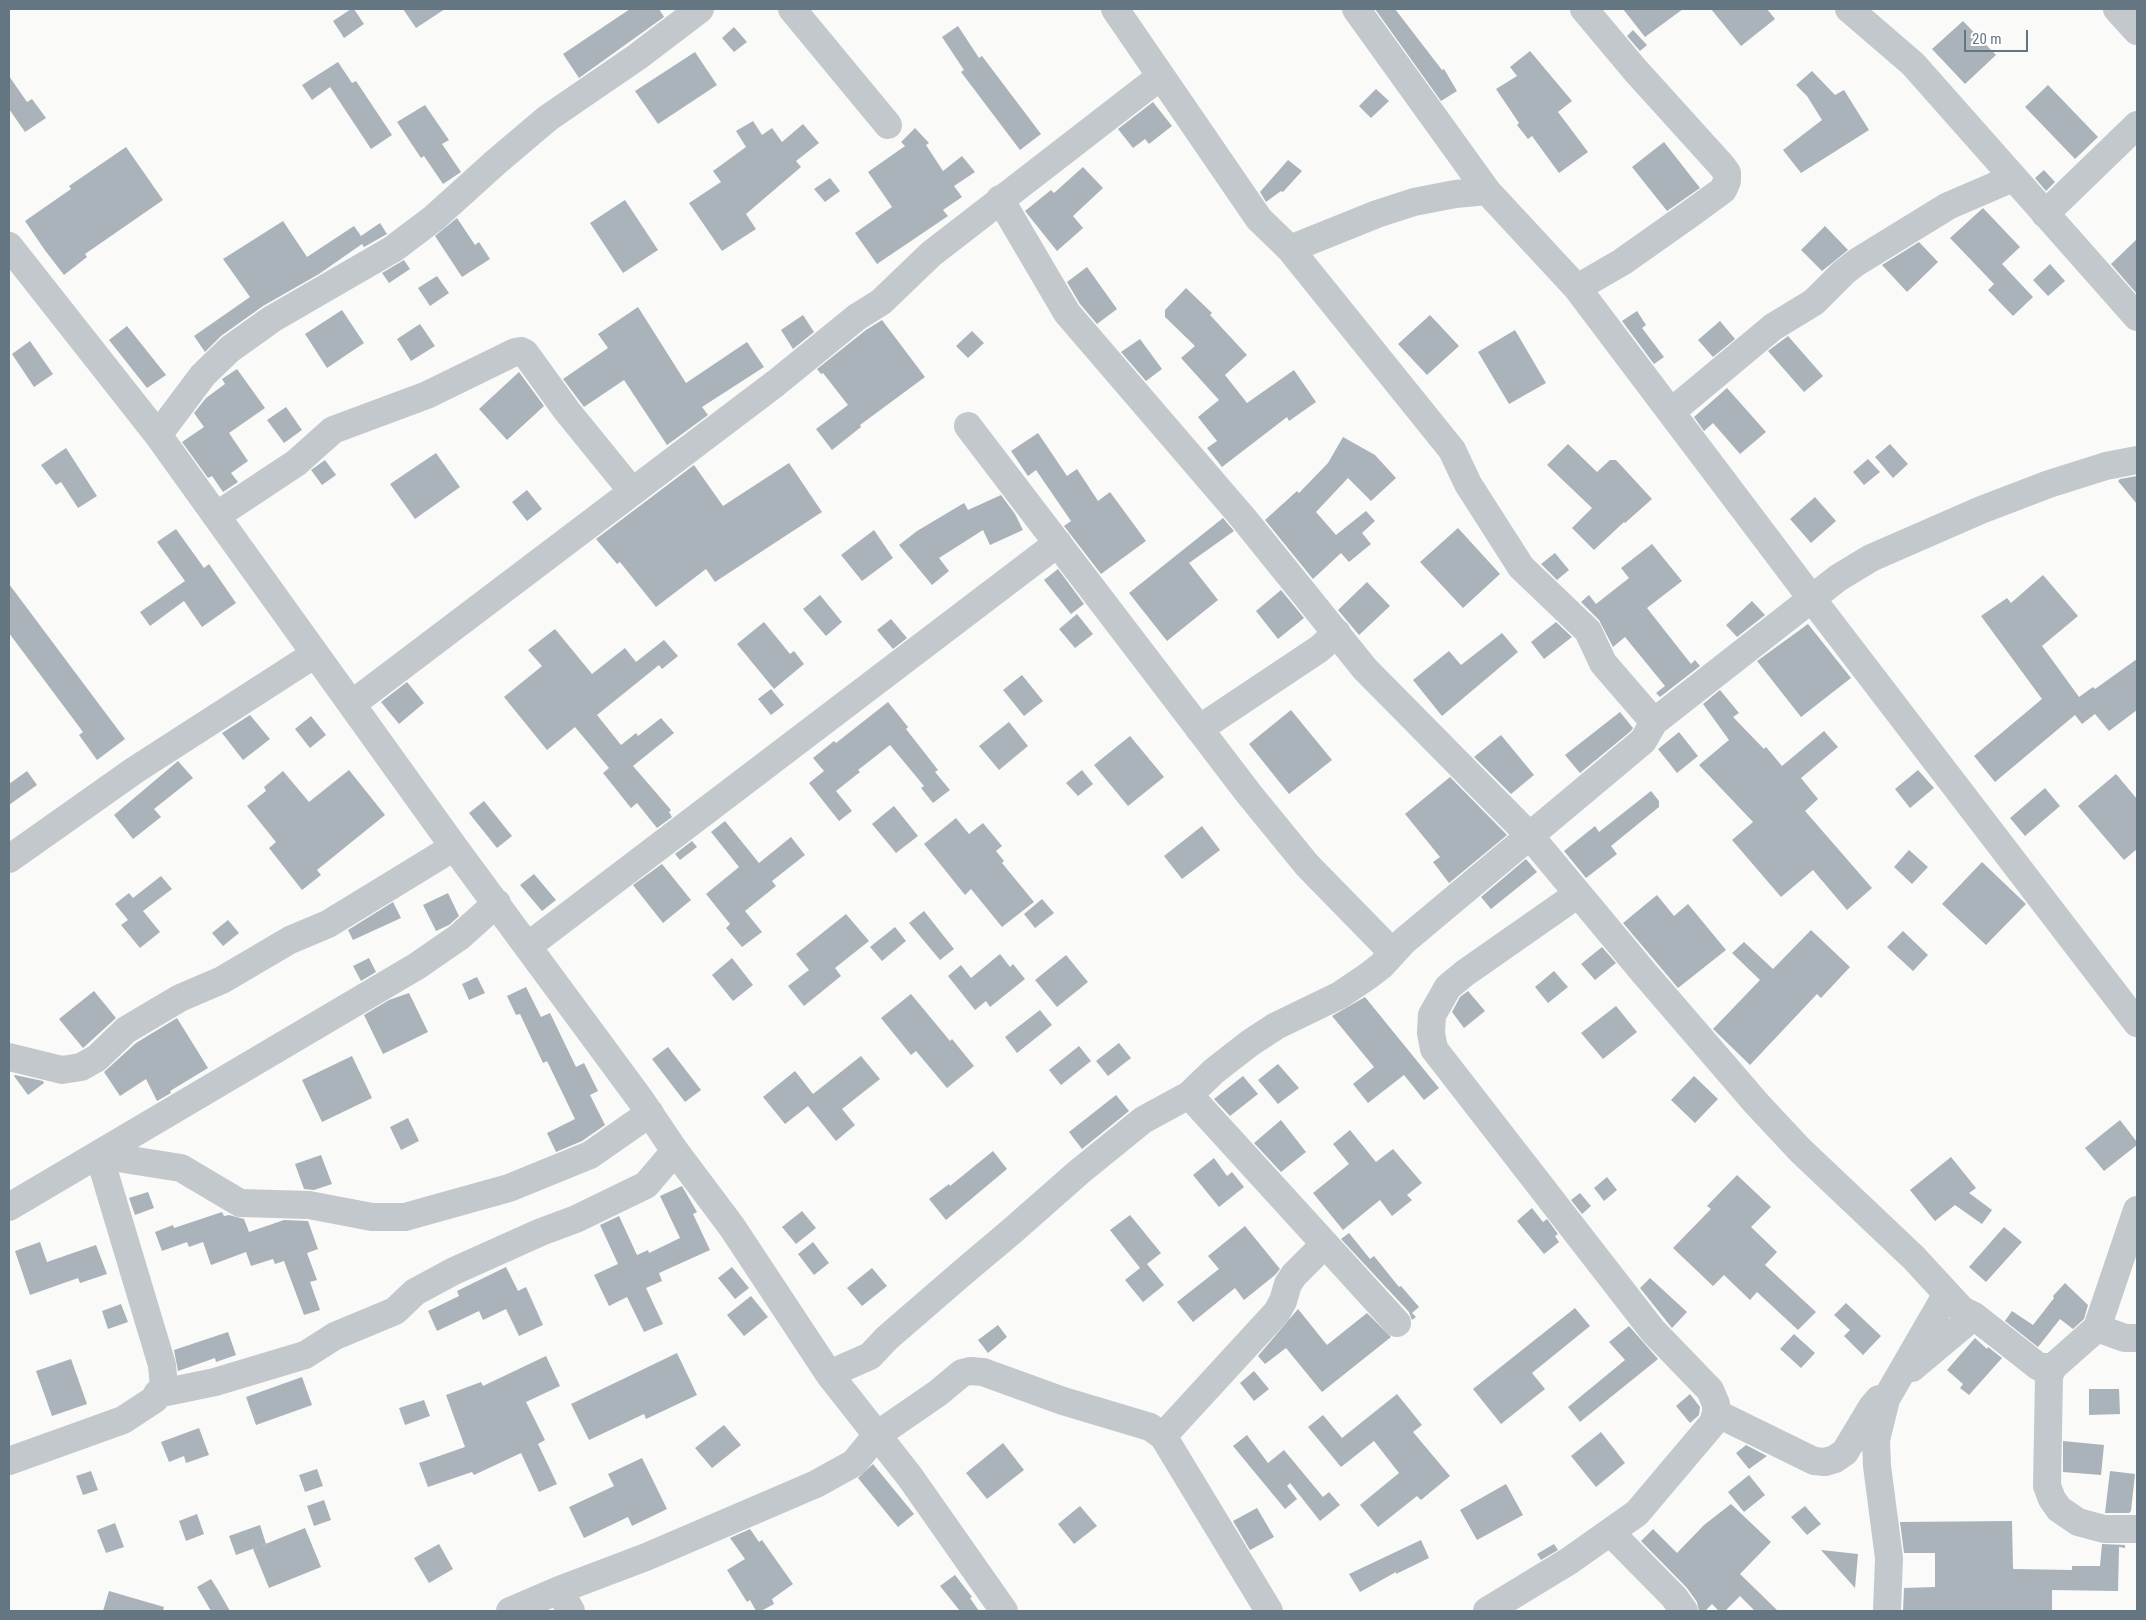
<!DOCTYPE html>
<html>
<head>
<meta charset="utf-8">
<style>
  body { margin:0 }
  #map { position:relative; width:2146px; height:1620px; overflow:hidden; background:#fafaf8; font-family:"Roboto Condensed",sans-serif }
  canvas { display:block }
  .frame { position:absolute; inset:0; border:10px solid #657683; pointer-events:none }
  .scale { position:absolute; left:1964px; top:30px; width:64px; height:22px; box-sizing:border-box; border:2px solid #657683; border-top:0; padding-left:6px; font-size:15px; line-height:18px; white-space:nowrap; color:#657683; -webkit-text-stroke:4px #fff; paint-order:stroke }
</style>
</head>
<body>
<div id="map">
<canvas width="2146" height="1620"></canvas>
<div class="frame"></div>
<div class="scale">20 m</div>
</div>
<script>
const ctx = document.querySelector('canvas').getContext('2d');
ctx.lineJoin = 'round';
function fillPath(path, color) { ctx.fillStyle = color; ctx.fill(path, 'evenodd'); }
const poly = rows => new Path2D(rows.map(r => 'M' + r).join(''));
function stroke(path, color, width, dash) { ctx.strokeStyle = color; ctx.lineWidth = width; ctx.lineCap = dash ? 'butt' : 'round'; ctx.setLineDash(dash || []); ctx.stroke(path); }
const building = poly([
  [351,9,354,9,364,24,344,38,333,21],
  [403,9,445,9,416,28],
  [630,9,659,9,664,17,579,78,563,54],
  [1375,9,1395,9,1442,70,1444,69,1457,91,1441,101],
  [1623,9,1683,9,1645,37],
  [1711,9,1767,9,1775,19,1741,46],
  [1963,21,1996,55,1965,84,1932,49],
  [958,26,979,58,982,56,1041,134,1020,150,961,72,964,70,942,37],
  [734,27,747,42,734,52,722,38],
  [1633,30,1647,45,1640,51,1627,36],
  [1530,51,1572,101,1558,112,1588,152,1559,173,1532,136,1528,139,1517,125,1519,123,1496,89,1517,76,1510,67],
  [695,52,717,85,658,124,635,91],
  [338,62,352,83,356,81,392,135,371,149,330,87,312,100,302,85],
  [1812,71,1835,95,1844,90,1869,130,1801,173,1783,150,1822,120,1807,96,1796,85],
  [9,76,27,102,32,99,46,118,25,132,9,109],
  [2048,85,2098,137,2075,159,2025,107],
  [1376,89,1389,101,1371,118,1359,106],
  [1153,102,1172,126,1149,144,1145,139,1133,148,1118,129],
  [425,105,449,140,442,144,461,172,443,184,424,156,421,158,397,122],
  [753,121,762,135,772,128,782,142,803,124,819,143,796,161,801,167,746,214,756,229,722,251,689,203,721,182,713,171,746,147,736,131],
  [915,128,929,143,926,145,943,171,962,156,975,172,954,186,962,197,943,210,948,216,877,264,855,233,892,207,868,172,905,146,901,142],
  [1664,142,1700,188,1667,211,1632,167],
  [126,147,163,200,85,254,87,257,64,275,44,249,25,221,71,189,69,186],
  [1288,160,1302,171,1283,192,1281,191,1266,202,1260,192],
  [1083,167,1103,188,1073,216,1083,228,1057,251,1025,211,1051,190,1054,193],
  [2044,170,2055,182,2046,191,2035,178],
  [830,178,840,191,825,202,814,189],
  [625,200,658,250,623,273,590,223],
  [1983,208,2020,247,2002,264,2033,297,2013,316,1988,290,1994,284,1950,238],
  [457,218,475,245,479,242,490,259,462,277,435,236],
  [283,221,307,257,354,226,361,236,380,223,387,234,364,247,362,244,319,274,263,306,221,336,205,352,194,336,250,297,223,259],
  [1825,226,1848,250,1822,271,1801,250],
  [2137,239,2137,294,2111,264],
  [1919,242,1938,262,1907,292,1882,265],
  [404,260,410,269,389,283,382,273],
  [2050,264,2065,281,2048,296,2033,280],
  [1087,267,1117,309,1097,324,1080,304,1067,282],
  [437,276,449,293,430,306,418,288],
  [1186,288,1212,313,1210,315,1247,355,1225,375,1247,403,1294,370,1316,402,1289,421,1287,417,1222,467,1207,448,1217,441,1198,417,1219,400,1181,358,1195,346,1165,317,1165,310],
  [638,307,686,383,747,342,764,367,702,407,708,415,667,445,624,380,584,407,563,379,608,348,598,334],
  [342,310,364,343,327,368,305,334],
  [1637,311,1646,325,1642,328,1664,357,1654,364,1622,321],
  [803,315,814,332,793,349,781,330],
  [1430,315,1459,346,1427,375,1398,344],
  [882,320,925,377,860,425,861,427,832,450,816,429,848,405,823,373,821,374,817,369,866,330],
  [1720,321,1735,339,1713,357,1698,340],
  [420,324,435,346,411,361,397,339],
  [127,326,166,375,147,388,109,340],
  [1515,330,1546,383,1509,404,1478,352],
  [972,331,984,343,968,358,956,346],
  [1788,336,1823,376,1804,392,1768,351],
  [1140,339,1162,369,1146,381,1121,352],
  [30,341,53,374,34,387,12,354],
  [237,369,265,408,229,433,248,461,231,473,238,482,223,492,212,476,208,478,182,442,204,427,194,413,206,398,225,384,222,379],
  [519,372,544,406,507,440,479,409],
  [1727,388,1766,432,1740,454,1713,423,1704,431,1694,417],
  [286,407,302,430,284,443,267,420],
  [1038,433,1067,476,1077,469,1098,501,1110,492,1146,541,1101,574,1064,526,1071,521,1036,470,1028,476,1011,451],
  [1343,437,1375,455,1396,478,1371,501,1348,478,1316,512,1336,535,1366,511,1375,521,1362,533,1371,544,1349,562,1341,553,1313,579,1265,520,1297,491,1299,493,1328,463],
  [1568,444,1597,472,1610,460,1616,460,1652,499,1625,523,1624,522,1594,550,1572,528,1592,508,1547,465],
  [1890,444,1908,464,1893,478,1875,457],
  [66,448,97,496,78,508,61,482,56,485,41,465],
  [436,453,460,487,415,519,390,484],
  [1868,459,1880,472,1864,485,1853,472],
  [325,460,336,475,322,485,311,470],
  [789,463,822,512,715,582,706,569,656,607,620,562,617,564,596,539,694,465,723,506],
  [2137,476,2137,504,2118,481,2120,479],
  [527,490,542,509,527,521,512,502],
  [1001,495,1015,514,1023,530,990,545,983,530,939,558,949,571,932,585,899,545,917,531,964,503,968,510],
  [1815,497,1836,521,1811,543,1790,519],
  [1223,518,1234,531,1189,563,1218,600,1167,641,1129,593],
  [1458,528,1500,574,1463,608,1420,562],
  [176,529,204,568,209,564,236,603,202,627,184,601,150,626,140,612,185,581,157,542],
  [874,530,893,558,862,581,841,555],
  [1652,544,1682,581,1647,608,1691,664,1695,660,1700,666,1660,697,1656,693,1665,686,1625,637,1613,647,1599,620,1581,602,1589,595,1596,604,1629,578,1621,568],
  [1555,553,1569,570,1557,580,1541,564],
  [1058,569,1084,604,1071,614,1044,580],
  [2043,575,2078,616,2042,646,2079,697,2093,687,2095,689,2137,659,2137,710,2109,731,2095,714,2082,724,2075,715,1995,782,1974,756,2042,699,1981,616,2007,598,2011,603],
  [1367,582,1390,606,1359,635,1338,610],
  [9,584,125,739,97,760,79,735,83,732,9,633],
  [1281,590,1304,618,1278,639,1256,611],
  [820,595,842,622,826,636,803,609],
  [1752,601,1765,615,1737,637,1726,625],
  [1077,614,1093,634,1075,648,1059,629],
  [891,619,907,638,893,649,877,630],
  [764,622,790,654,794,651,804,664,774,689,737,644],
  [1556,622,1572,637,1544,659,1531,642],
  [1808,624,1851,678,1801,717,1757,661],
  [555,629,592,674,625,648,636,662,664,640,678,656,662,669,659,665,597,715,621,745,636,733,638,736,661,718,674,733,633,766,671,810,669,812,672,817,657,828,637,803,631,808,603,773,609,768,575,727,547,750,504,697,542,666,528,650],
  [1502,633,1518,652,1442,716,1413,680,1449,651,1461,665],
  [1022,675,1043,701,1024,716,1003,690],
  [407,682,424,703,399,724,381,702],
  [771,689,784,705,771,715,758,699],
  [1720,690,1739,713,1733,717,1764,749,1766,747,1782,766,1824,731,1838,747,1801,778,1818,799,1805,811,1872,888,1847,910,1813,870,1781,897,1732,840,1753,822,1699,765,1729,740,1703,704],
  [888,702,908,727,906,729,938,770,935,772,950,790,933,803,921,788,924,786,890,745,858,770,860,772,836,791,852,811,839,821,809,783,824,771,813,758,834,741,836,743],
  [1291,710,1332,760,1289,794,1249,744],
  [1620,712,1633,728,1631,731,1580,773,1565,755],
  [250,715,270,739,243,760,222,733],
  [311,716,326,735,310,748,295,729],
  [1009,722,1028,746,999,770,979,746],
  [1679,732,1698,756,1677,773,1658,749],
  [1501,735,1534,775,1511,794,1474,757],
  [1130,736,1164,777,1128,806,1094,765],
  [178,761,193,778,154,809,161,817,133,839,114,815],
  [349,770,385,815,317,870,321,875,302,890,269,848,276,842,247,806,266,791,264,787,283,771,309,802],
  [1082,770,1093,784,1078,796,1066,783],
  [1918,770,1934,788,1910,808,1895,789],
  [27,771,37,785,9,805,9,784],
  [2116,774,2137,799,2137,849,2124,860,2078,806],
  [1450,777,1507,835,1449,883,1433,862,1440,857,1405,814],
  [2045,788,2060,806,2025,836,2010,818],
  [1651,791,1659,801,1659,807,1611,846,1617,854,1586,878,1564,851,1595,826,1599,832],
  [484,801,512,836,497,848,469,813],
  [894,806,918,836,896,853,872,824],
  [956,818,969,834,983,823,1002,846,996,851,1004,861,1002,863,1034,902,1002,927,971,889,965,895,924,844],
  [725,821,759,863,791,837,805,855,772,881,776,886,745,911,762,932,742,947,726,928,730,924,706,894,739,867,711,832],
  [1202,826,1220,850,1182,879,1164,856],
  [692,841,697,847,680,860,675,854],
  [1909,850,1928,867,1912,884,1894,867],
  [1526,859,1537,872,1491,909,1481,897],
  [1982,862,2026,904,1986,945,1942,904],
  [662,864,691,900,663,923,633,885],
  [534,874,556,900,542,911,520,885],
  [161,876,172,889,143,911,160,932,140,948,121,925,128,920,115,904,129,893,133,898],
  [448,893,459,916,449,925,436,931,423,905],
  [1657,895,1674,916,1688,904,1726,950,1678,988,1623,923],
  [1042,899,1054,913,1035,928,1024,914],
  [393,902,401,918,353,940,348,930],
  [924,911,954,949,940,960,909,923],
  [846,914,869,941,835,968,841,976,804,1006,788,986,809,970,796,954],
  [228,920,239,933,223,946,212,933],
  [895,927,906,941,882,961,870,947],
  [1811,930,1850,967,1821,998,1817,994,1750,1065,1713,1029,1760,980,1732,953,1744,942,1773,969],
  [1903,931,1928,955,1913,971,1887,947],
  [1602,947,1616,963,1595,980,1581,964],
  [1000,954,1010,967,1013,964,1025,979,990,1007,986,1001,975,1010,948,976,961,965,971,978],
  [1066,955,1088,982,1057,1007,1035,980],
  [369,958,376,972,361,981,353,966],
  [732,958,753,985,733,1001,712,975],
  [1554,971,1568,987,1548,1003,1535,987],
  [477,977,485,993,469,1000,462,984],
  [526,987,541,1017,550,1013,576,1067,584,1063,598,1091,590,1095,605,1125,582,1141,556,1152,547,1133,575,1119,547,1061,543,1063,520,1014,516,1015,507,996],
  [94,991,116,1018,83,1048,59,1019],
  [1468,991,1485,1011,1464,1028,1452,1012,1460,997],
  [409,993,428,1032,383,1054,364,1015,389,1000],
  [911,994,950,1041,952,1039,974,1066,947,1088,916,1051,911,1055,881,1018],
  [1365,997,1439,1088,1424,1100,1404,1075,1368,1103,1353,1084,1374,1067,1332,1016],
  [1616,1006,1637,1032,1603,1059,1581,1033],
  [1040,1010,1052,1025,1017,1053,1005,1037],
  [177,1018,208,1068,170,1091,171,1093,157,1101,146,1079,120,1096,104,1072,136,1043],
  [1119,1043,1131,1058,1108,1076,1096,1061],
  [1079,1046,1091,1061,1061,1085,1049,1070],
  [668,1047,701,1090,685,1102,652,1059],
  [352,1056,372,1098,322,1122,302,1080],
  [861,1056,880,1079,842,1109,855,1125,836,1141,808,1106,785,1124,763,1097,795,1071,813,1094],
  [1278,1064,1299,1088,1278,1104,1258,1080],
  [15,1075,43,1081,44,1083,28,1095,14,1076],
  [1243,1076,1258,1094,1230,1116,1214,1099],
  [1694,1076,1718,1099,1695,1123,1671,1100],
  [1116,1095,1129,1111,1082,1149,1069,1132],
  [408,1118,419,1141,401,1150,390,1127],
  [1281,1120,1306,1152,1281,1172,1254,1143],
  [2120,1120,2137,1142,2137,1145,2104,1171,2085,1148],
  [1350,1130,1376,1162,1393,1149,1422,1183,1407,1195,1412,1200,1392,1216,1380,1200,1343,1230,1313,1193,1349,1164,1333,1144],
  [993,1151,1007,1169,946,1220,929,1199,949,1184,950,1186],
  [321,1155,332,1184,314,1190,304,1189,295,1164],
  [1951,1157,1976,1188,1969,1193,1992,1210,1982,1224,1955,1205,1935,1221,1910,1190],
  [1214,1158,1227,1176,1232,1172,1244,1187,1219,1207,1193,1175],
  [1737,1175,1771,1207,1751,1227,1777,1252,1765,1265,1816,1312,1798,1330,1757,1292,1750,1300,1724,1275,1713,1286,1673,1248,1711,1209,1707,1206],
  [1607,1177,1617,1190,1604,1201,1594,1188],
  [682,1186,697,1212,693,1214,710,1250,659,1273,662,1281,646,1288,663,1324,644,1332,627,1297,609,1306,594,1275,618,1264,600,1225,619,1216,637,1255,648,1250,649,1253,680,1238,660,1196],
  [148,1192,154,1208,135,1215,129,1198],
  [1580,1193,1591,1206,1582,1214,1571,1200],
  [1532,1208,1543,1222,1547,1219,1558,1234,1555,1236,1559,1242,1544,1254,1517,1221],
  [802,1211,816,1228,796,1244,782,1227],
  [222,1212,224,1216,229,1215,244,1219,249,1232,284,1220,308,1221,318,1249,307,1253,317,1280,310,1282,320,1310,304,1315,284,1261,275,1264,273,1259,251,1266,246,1252,211,1265,203,1242,189,1247,187,1242,162,1251,155,1232,173,1225,174,1228],
  [1130,1215,1161,1253,1147,1264,1164,1285,1143,1302,1125,1280,1140,1268,1110,1230],
  [1245,1226,1280,1269,1275,1275,1244,1300,1235,1288,1193,1322,1177,1302,1219,1269,1208,1256],
  [2004,1227,2022,1242,1986,1282,1969,1267],
  [1349,1233,1370,1259,1374,1256,1399,1287,1401,1286,1419,1307,1412,1313,1416,1317,1412,1320,1409,1312,1341,1239],
  [40,1242,47,1262,96,1245,107,1274,80,1283,78,1278,30,1295,15,1251],
  [813,1242,829,1263,814,1275,798,1254],
  [506,1267,518,1291,526,1287,543,1325,519,1336,506,1309,483,1320,479,1311,437,1331,428,1311,459,1296,457,1291],
  [732,1267,749,1288,735,1299,718,1278],
  [872,1268,887,1286,862,1306,847,1288],
  [1650,1278,1687,1312,1672,1328,1640,1288],
  [2065,1283,2088,1305,2084,1319,2073,1329,2060,1319,2038,1347,2005,1321,2012,1311,2033,1325,2054,1298,2053,1296],
  [751,1296,768,1317,744,1336,727,1315],
  [1846,1303,1881,1336,1863,1355,1844,1336,1850,1330,1834,1315],
  [121,1304,128,1322,108,1329,102,1311],
  [1575,1308,1590,1326,1532,1373,1545,1389,1501,1424,1473,1389],
  [1298,1309,1327,1345,1367,1313,1391,1337,1322,1392,1286,1348,1265,1364,1258,1356],
  [998,1325,1007,1337,988,1353,978,1340],
  [1629,1326,1658,1359,1580,1422,1568,1407,1625,1360,1609,1342],
  [228,1332,236,1355,216,1362,215,1358,178,1371,174,1350],
  [1794,1334,1815,1353,1801,1368,1780,1349],
  [1975,1338,1987,1349,1988,1347,2002,1358,1969,1395,1960,1388,1963,1384,1947,1370],
  [677,1353,697,1395,646,1419,644,1414,589,1440,571,1404],
  [546,1356,560,1386,526,1402,545,1440,538,1444,557,1484,539,1492,521,1453,474,1475,472,1472,428,1487,419,1463,465,1447,446,1395,481,1382,483,1386],
  [71,1359,87,1404,52,1416,36,1371],
  [1254,1371,1269,1389,1254,1401,1240,1383],
  [302,1377,312,1405,256,1425,246,1397],
  [2089,1389,2119,1389,2120,1414,2089,1415],
  [1397,1394,1422,1425,1413,1432,1450,1476,1421,1500,1417,1496,1378,1527,1360,1505,1399,1473,1374,1441,1341,1467,1308,1427,1323,1415,1342,1438],
  [1690,1394,1700,1407,1699,1415,1690,1423,1676,1406],
  [424,1400,430,1416,405,1425,399,1408],
  [724,1425,741,1445,712,1468,695,1448],
  [199,1428,209,1455,186,1463,184,1456,169,1462,161,1442],
  [1601,1432,1625,1463,1596,1487,1571,1456],
  [1247,1435,1268,1463,1284,1450,1323,1497,1329,1492,1340,1505,1320,1521,1290,1483,1287,1486,1297,1499,1285,1509,1233,1446],
  [2063,1441,2104,1445,2101,1475,2063,1472],
  [1003,1443,1024,1470,987,1499,966,1473],
  [1746,1445,1767,1456,1749,1469,1736,1453],
  [642,1458,667,1509,632,1526,628,1517,584,1538,569,1507,614,1486,608,1474],
  [873,1464,914,1514,898,1527,858,1478],
  [317,1469,323,1486,305,1492,299,1475],
  [91,1471,98,1490,83,1495,76,1476],
  [2110,1471,2135,1474,2131,1511,2129,1513,2105,1513],
  [1749,1475,1765,1495,1744,1512,1728,1492],
  [1506,1484,1523,1515,1477,1540,1460,1510],
  [324,1500,331,1520,314,1526,307,1506],
  [1731,1504,1771,1542,1740,1574,1778,1611,1755,1611,1740,1596,1725,1611,1719,1611,1712,1604,1705,1611,1699,1611,1697,1602,1687,1588,1641,1541,1653,1529,1677,1553,1704,1525],
  [1080,1506,1097,1526,1074,1544,1058,1524],
  [1805,1506,1821,1524,1807,1535,1791,1517],
  [1257,1508,1274,1537,1250,1550,1233,1521],
  [197,1514,204,1534,186,1541,179,1521],
  [2012,1521,2013,1569,2072,1570,2072,1566,2100,1566,2102,1544,2125,1545,2125,1548,2119,1547,2118,1591,2052,1590,2052,1611,1903,1611,1904,1588,1935,1587,1935,1553,1904,1553,1900,1522],
  [115,1523,124,1547,106,1553,97,1530],
  [260,1525,266,1544,236,1555,229,1536],
  [305,1528,321,1567,269,1588,253,1549],
  [750,1529,759,1542,762,1540,793,1584,772,1599,774,1604,761,1611,756,1611,750,1600,747,1602,727,1570,745,1559,730,1538],
  [1421,1540,1429,1558,1396,1574,1396,1572,1360,1592,1349,1574],
  [439,1544,453,1569,429,1583,414,1558],
  [1554,1544,1558,1550,1541,1560,1537,1554],
  [1821,1550,1858,1554,1855,1588],
  [955,1575,972,1597,970,1598,979,1611,960,1611,940,1586],
  [211,1579,218,1590,230,1611,211,1611,197,1587],
  [109,1591,164,1607,163,1611,103,1611]
]);
const minor = poly([
  [792,9,888,125],
  [1115,9,1259,219,1290,249,1452,450,1468,484,1521,567,1588,631,1603,663,1654,722],
  [1356,9,1487,191,1577,288,1812,599,2137,1023],
  [1849,9,1913,64,2137,317],
  [2117,9,2137,31],
  [1000,199,1067,313,1244,519,1365,669,1530,836,1645,974,1757,1104,1800,1150,1914,1258,1962,1310,1974,1316,2039,1367,2053,1367],
  [2045,214,2137,125],
  [9,246,158,435,454,847,640,1099,675,1151,732,1227,829,1374,910,1477,1004,1611],
  [1290,249,1377,214,1414,202,1455,194,1487,191],
  [1577,288,1622,262,1690,214,1723,190,1727,181,1727,173,1722,166,1636,71,1584,9],
  [1671,412,1773,327,1814,302,1844,272,1857,262,1948,206,2013,178],
  [968,426,1249,794,1307,865,1393,953],
  [158,435,203,375,230,349,272,319,393,249,434,218,496,162,548,118,637,57,700,9],
  [216,516,296,463,333,430,427,395,515,352,521,351,525,353,567,411,632,491],
  [352,704,776,383,857,317,881,302,931,254,1161,76],
  [1199,729,1319,649,1337,633],
  [9,859,135,770,315,654],
  [528,946,1058,543],
  [9,1057,62,1070,81,1067,97,1058,126,1030,180,998,222,980,290,940,328,924,454,847],
  [1189,1095,1397,1323],
  [112,1147,118,1155,124,1159,181,1168,240,1203,309,1205,372,1217,405,1217,509,1188,590,1155,650,1113],
  [9,1207,417,966,459,937,497,903],
  [2137,1210,2097,1328,2053,1367,2049,1376,2047,1486,2052,1499,2059,1509,2078,1522,2104,1529,2137,1529],
  [2097,1328,2125,1338,2137,1338],
  [1912,1368,1974,1316],
  [829,1374,870,1356,887,1338,961,1274,1012,1231,1079,1172,1143,1120,1189,1095,1214,1071,1250,1043,1276,1026,1340,995,1368,976,1381,966,1404,941,1643,741,1654,722,1838,578,1871,558,1981,510,2049,484,2106,466,2137,460],
  [157,1394,215,1382,305,1355,335,1336,395,1311,415,1292,454,1271,541,1232,576,1219,646,1185,675,1151],
  [1716,1413,1814,1461,1825,1462,1835,1459,1845,1452,1872,1407,1879,1399],
  [1163,1436,1277,1312,1283,1301,1288,1284,1294,1275,1325,1244],
  [9,1461,123,1420,155,1399,157,1394,164,1387,162,1365,99,1155],
  [1610,1532,1674,1597,1684,1611],
  [559,1590,571,1611],
  [510,1611,559,1590,646,1557,816,1484,854,1463,877,1435,938,1393,962,1373,970,1371,983,1372,1063,1401,1140,1424,1150,1427,1163,1436,1269,1611],
  [1487,1611,1569,1561,1637,1513,1713,1423,1716,1413,1716,1404,1710,1390,1653,1331,1434,1049,1431,1033,1432,1015,1448,987,1465,973,1578,894],
  [1887,1611,1889,1558,1877,1466,1876,1440,1886,1399,1941,1304,1944,1298,1943,1291]
]);
fillPath(building, '#aab3b9');
stroke(minor, '#c3c8cc', 28);
</script>
</body>
</html>
